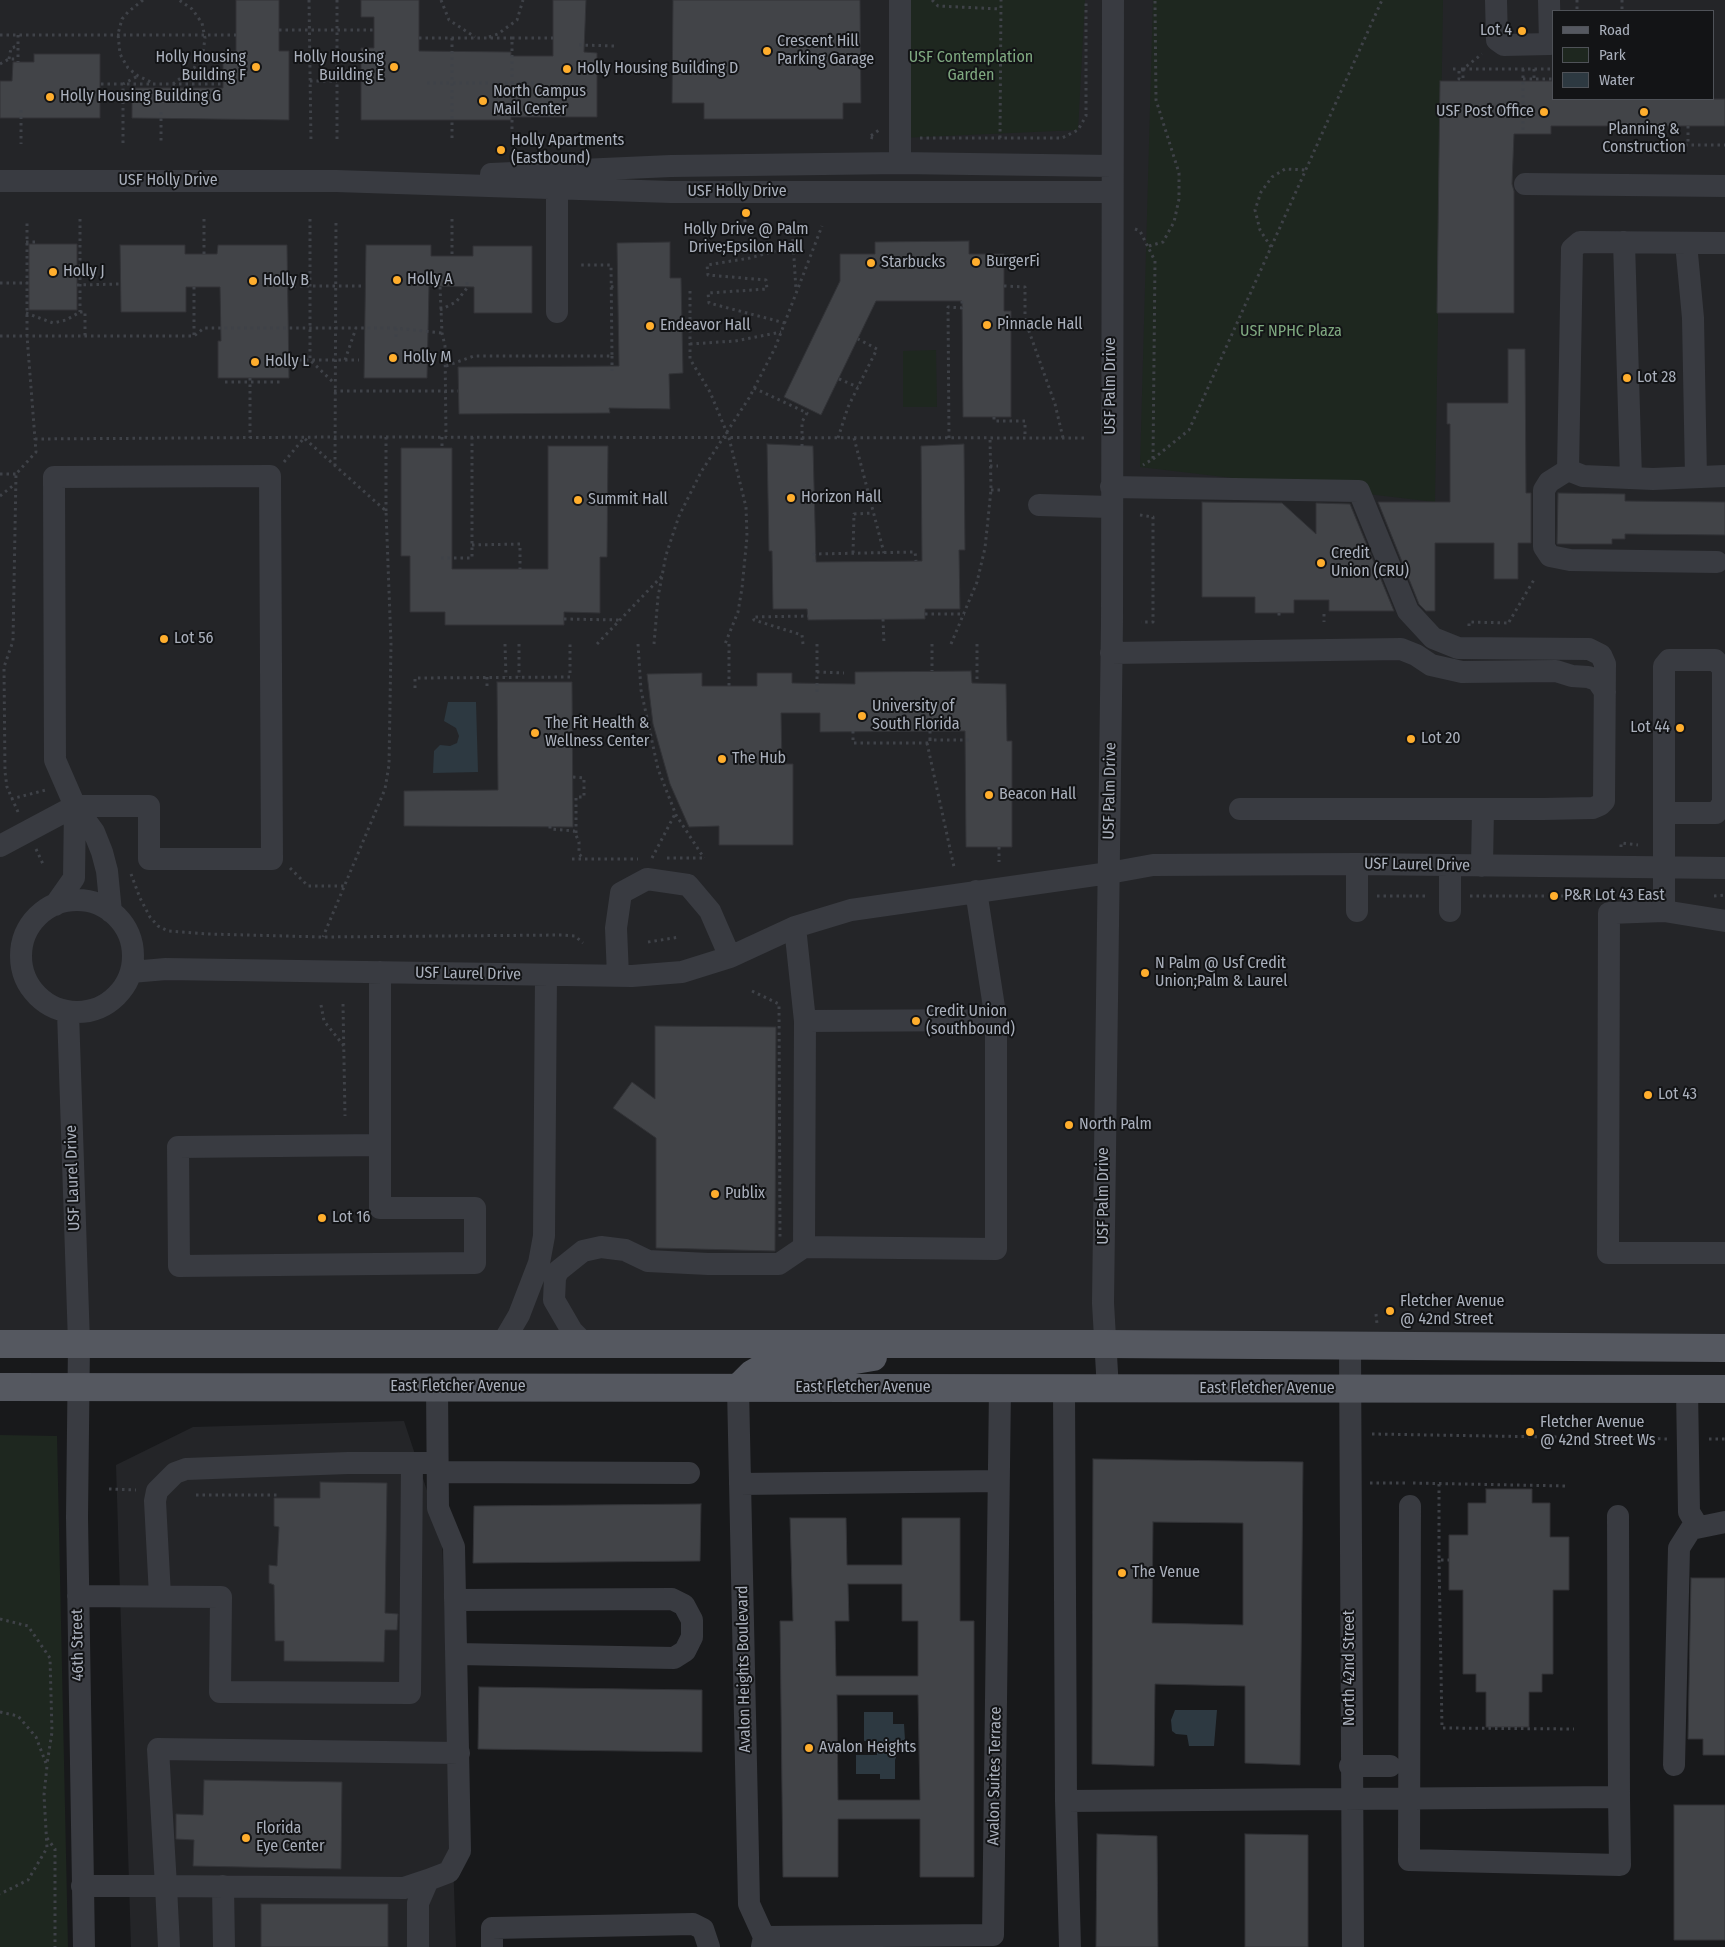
<!DOCTYPE html>
<html>
<head>
<meta charset="utf-8">
<style>
  body { margin:0 }
  #map { position:relative; width:1725px; height:1947px; overflow:hidden; background:#18191b; font-family:"Fira Sans Condensed",sans-serif }
  canvas { display:block }
  .legend { position:absolute; left:1552px; top:10px; width:162px; height:90px; box-sizing:border-box; background:#131416; border:1px solid #4f5258; margin:0; padding:6px 9px; list-style:none; font-size:15px; color:#aab0bc }
  .legend li { display:flex; align-items:center; gap:10px; height:25px }
  .legend b { width:25px; border:1px solid #4f5258 }
</style>
</head>
<body>
<div id="map">
<canvas width="1725" height="1947"></canvas>
<ul class="legend">
<li><b style="height:6px;background:#555860"></b>Road</li>
<li><b style="height:14px;background:#1e271f"></b>Park</li>
<li><b style="height:14px;background:#2d3941"></b>Water</li>
</ul>
</div>
<script>
const ctx = document.querySelector('canvas').getContext('2d');
ctx.lineJoin = 'round';
function fillPath(path, color) { ctx.fillStyle = color; ctx.fill(path, 'evenodd'); }
const poly = rows => new Path2D(rows.map(r => 'M' + r).join(''));
function stroke(path, color, width, dash) { ctx.strokeStyle = color; ctx.lineWidth = width; ctx.lineCap = dash ? 'butt' : 'round'; ctx.setLineDash(dash || []); ctx.stroke(path); }
function write(font, color, halo, rows, align = 'center') {
  ctx.font = font + ' "Fira Sans Condensed",sans-serif'; ctx.lineWidth = 4; ctx.setLineDash([]); ctx.textBaseline = 'middle'; ctx.strokeStyle = halo; ctx.fillStyle = color; for (const [text, x, y, turn = 0] of rows) {
    ctx.save(); ctx.translate(x, y); ctx.rotate((+turn || 0) * Math.PI / 180); ctx.textAlign = isNaN(turn) ? turn : align; if (halo) ctx.strokeText(text, 0, 0); ctx.fillText(text, 0, 0); ctx.restore();
  }
}
const built = poly([
  [0,0,1725,0,1725,1336,0,1334],
  [1554,11,1714,11,1714,99,1554,99],
  [404,1421,442,1536,456,1947,131,1947,116,1465,193,1427]
]);
const green = poly([
  [903,0,1085,0,1078,130,900,138],
  [1153,0,1443,0,1435,502,1140,467],
  [936,350,937,407,903,407,903,351],
  [0,1435,57,1436,68,1947,0,1947]
]);
const water = poly([
  [448,702,476,702,478,772,433,773,434,751,440,745,450,746,457,743,459,736,456,728,444,721],
  [1175,1710,1217,1710,1214,1746,1189,1746,1187,1735,1176,1734,1172,1731,1171,1720],
  [864,1712,893,1712,893,1724,904,1724,905,1740,902,1740,895,1760,895,1779,880,1779,880,1774,856,1774,856,1755,877,1755,876,1742,864,1741]
]);
const building = poly([
  [236,0,279,0,279,51,289,51,289,120,132,118,132,88,223,88,223,51,236,51,236,0],
  [361,0,419,0,419,51,511,52,511,56,553,56,553,0,586,0,584,52,597,53,597,117,511,117,511,120,361,120,361,48,374,48,374,17,361,17,361,0],
  [673,0,860,0,861,103,843,103,843,119,704,119,704,103,672,103,673,0],
  [34,54,100,54,100,118,0,118,0,81,12,81,13,62,34,62,34,54],
  [1440,81,1554,81,1554,99,1725,99,1725,126,1551,126,1551,134,1514,134,1512,184,1514,191,1514,313,1437,313,1440,81],
  [969,241,969,254,1004,254,1004,311,1011,311,1011,417,963,417,962,301,876,301,821,415,784,397,840,281,840,254,875,254,875,242,969,241],
  [670,242,670,278,681,278,683,373,669,374,670,409,609,408,610,413,459,414,458,367,619,366,617,243,670,242],
  [29,244,77,244,77,310,29,310,29,244],
  [120,245,185,245,185,254,217,254,218,245,287,245,289,378,218,378,218,341,221,341,220,287,186,287,186,312,121,312,120,245],
  [366,245,431,245,431,256,473,256,473,246,532,246,532,313,474,313,474,287,429,286,427,378,364,378,366,245],
  [1508,349,1525,349,1526,493,1531,493,1531,543,1518,543,1518,579,1494,579,1494,543,1435,543,1435,611,1426,611,1419,604,1378,502,1450,502,1450,424,1447,424,1447,403,1508,403,1508,349],
  [767,444,813,446,816,562,922,561,921,446,964,444,965,550,959,550,960,609,925,609,925,619,808,620,807,609,773,609,772,551,769,551,767,444],
  [548,446,608,446,607,557,600,557,600,613,564,612,564,625,445,625,445,612,410,612,410,556,401,556,401,448,452,448,452,569,548,569,548,446],
  [1558,493,1625,494,1625,501,1725,502,1725,535,1625,534,1625,539,1612,539,1612,544,1557,544,1558,493],
  [1202,502,1282,503,1316,534,1316,503,1350,504,1394,611,1329,611,1329,600,1294,600,1294,613,1255,613,1255,597,1202,597,1202,502],
  [971,671,972,683,1006,684,1007,741,1012,741,1012,847,966,847,965,731,820,732,820,713,781,713,782,764,793,764,793,845,719,845,719,826,689,827,670,784,653,724,647,674,702,673,702,686,757,686,757,673,792,673,792,683,855,684,855,672,971,671],
  [497,682,572,682,573,827,404,826,404,791,498,790,497,682],
  [655,1026,776,1027,775,1251,656,1248,656,1138,613,1108,632,1082,655,1099,655,1026],
  [1093,1459,1303,1462,1300,1765,1245,1763,1245,1686,1155,1684,1154,1766,1092,1764,1093,1459],
  [1153,1522,1243,1523,1243,1625,1152,1623,1153,1522],
  [320,1482,387,1483,385,1613,398,1614,397,1630,385,1630,384,1662,284,1661,284,1641,275,1641,274,1585,269,1583,269,1565,277,1566,279,1527,274,1526,274,1498,320,1498,320,1482],
  [1486,1489,1532,1489,1532,1503,1550,1503,1550,1537,1569,1537,1569,1590,1553,1590,1553,1674,1542,1674,1542,1692,1529,1692,1529,1727,1486,1727,1486,1692,1476,1692,1476,1674,1463,1674,1463,1590,1449,1590,1449,1535,1468,1535,1468,1503,1486,1503,1486,1489],
  [701,1504,700,1561,473,1563,474,1506,701,1504],
  [790,1518,846,1518,847,1565,902,1565,902,1518,960,1518,960,1621,974,1621,974,1877,920,1877,920,1819,838,1819,838,1877,783,1877,780,1621,793,1621,790,1518],
  [848,1584,902,1584,902,1621,918,1621,918,1676,836,1676,835,1621,849,1621,848,1584],
  [837,1695,918,1695,920,1800,838,1800,837,1695],
  [1691,1578,1725,1578,1725,1755,1703,1755,1703,1739,1688,1739,1691,1578],
  [479,1687,702,1690,702,1752,478,1749,479,1687],
  [204,1780,342,1782,341,1869,193,1866,194,1840,176,1839,176,1814,203,1815,204,1780],
  [1674,1805,1725,1805,1725,1940,1674,1940,1674,1805],
  [1097,1834,1157,1836,1158,1947,1096,1947,1097,1834],
  [1245,1834,1308,1835,1308,1947,1245,1947,1245,1834],
  [261,1904,388,1904,388,1947,261,1947,261,1904]
]);
const path = poly([
  [143,0,128,12,122,19,118,34,120,54,128,68,138,76,153,83],
  [309,0,311,143],
  [337,0,337,143],
  [441,0,449,20,475,37],
  [932,0,938,6,1001,9],
  [1577,0,1577,11],
  [1622,0,1622,11],
  [279,30,374,30],
  [0,35,236,35],
  [18,35,18,62],
  [489,37,498,34,517,20,523,0],
  [419,38,512,38],
  [452,38,452,142],
  [579,45,616,46],
  [9,59,11,48,18,46],
  [0,64,9,59,18,59],
  [1453,69,1459,69],
  [1463,69,1554,69],
  [1463,69,1463,79,1459,79,1459,69,1463,69,1482,54],
  [1523,69,1523,134],
  [1534,69,1534,81],
  [1523,79,1554,79],
  [310,81,337,81],
  [427,83,536,83],
  [101,84,223,84],
  [173,84,194,68,203,53,205,38,202,23,192,9,179,0],
  [21,110,21,144],
  [161,112,161,143],
  [1688,126,1688,145],
  [873,138,869,137,879,130],
  [920,138,1062,138,1078,130,1086,116,1086,0],
  [1000,138,1001,0],
  [512,142,512,38,553,38],
  [123,143,123,84,138,76],
  [1659,145,1725,145],
  [745,213,745,227],
  [80,219,80,312],
  [204,219,204,254],
  [310,219,310,360,334,383],
  [452,219,452,256],
  [792,226,796,290],
  [1135,229,1140,231,1155,261,1153,459,1143,465],
  [26,242,37,242,37,244],
  [1149,246,1163,242,1174,222,1179,199,1179,173,1156,100,1155,0],
  [1271,247,1260,230,1255,210,1261,192,1272,177,1285,169,1306,170],
  [0,283,29,283],
  [77,285,120,284],
  [287,286,365,286],
  [1004,286,1025,287,1025,320,1055,404,1063,438],
  [440,287,442,333,445,346,446,437],
  [611,287,617,286],
  [690,291,690,359,710,392,729,438,746,507,747,537,742,588,738,612,725,644],
  [440,310,456,302,467,288,467,281],
  [80,312,85,312,85,336],
  [26,313,53,323,66,320,80,312],
  [785,323,709,303,708,293,767,289,766,280,708,275,707,265,750,258,793,246],
  [396,328,396,341],
  [194,335,194,287],
  [0,336,194,336,204,328,396,328,442,333],
  [690,344,735,341,781,332],
  [612,356,612,371],
  [293,360,359,360],
  [345,360,356,328],
  [446,366,474,356,612,356,611,265,580,265,580,263],
  [250,378,250,438],
  [839,379,858,387],
  [225,382,281,382],
  [754,388,807,413,802,422,802,446],
  [334,391,458,391],
  [994,417,994,421,1025,421,1025,438],
  [442,437,442,448],
  [838,438,848,407,877,349,858,339],
  [854,438,884,553],
  [949,438,948,307,962,308,962,301],
  [35,439,335,437,1086,438],
  [1153,459,1189,430,1382,0],
  [284,462,304,438,386,511,391,644,389,765,385,789,323,937],
  [335,466,336,219],
  [990,466,998,466],
  [0,474,16,474],
  [991,490,1000,490],
  [0,496,15,484],
  [386,511,386,437],
  [1140,515,1153,517,1153,622,1141,622],
  [472,545,520,544,520,569],
  [853,553,854,514,873,513],
  [441,558,472,558,472,437],
  [814,562,814,554,915,552,916,561],
  [1279,613,1279,619],
  [925,614,965,614],
  [1324,614,1324,622],
  [564,619,619,620],
  [883,619,884,644],
  [1509,622,1535,578],
  [1469,626,1469,622,1509,623],
  [505,644,506,677],
  [519,644,519,677],
  [597,644,662,576],
  [638,644,641,690,658,769,676,815,704,858],
  [654,644,658,597,666,555,679,516,701,472,749,398,775,348,822,226],
  [729,644,729,686],
  [803,644,802,635,754,620,753,617,808,616],
  [817,644,817,692,819,692],
  [932,644,932,671],
  [951,644,977,582,985,548,991,490,990,438],
  [977,644,977,683],
  [817,672,844,673],
  [487,677,487,689],
  [415,688,415,678,570,677,570,644],
  [853,731,853,743,930,743,930,740],
  [930,731,930,740,969,740],
  [927,743,954,867],
  [573,777,584,778,584,797,576,797,576,834],
  [11,799,46,790],
  [18,812,7,787,5,772,4,667,13,641,16,474,36,452,27,336,27,220],
  [550,826,550,829,574,831,579,842,579,854,583,858],
  [999,847,999,862],
  [1621,847,1621,843,1638,845],
  [36,849,43,864],
  [652,858,676,812],
  [667,858,703,858],
  [572,859,638,859],
  [290,868,308,886,344,886],
  [131,874,140,898,150,917,158,926,168,931,208,934,323,937,562,935,575,936,583,943],
  [1377,896,1429,896],
  [1470,896,1596,896],
  [1714,896,1725,895],
  [648,942,680,937],
  [752,991,779,1004,780,1239],
  [343,1004,345,1116],
  [321,1005,324,1021,344,1046],
  [1376,1314,1377,1324],
  [1372,1434,1668,1439],
  [1709,1439,1725,1439],
  [1370,1483,1407,1483],
  [1413,1483,1567,1486],
  [1439,1484,1439,1560,1449,1560],
  [109,1489,136,1490],
  [196,1495,277,1495],
  [1439,1560,1442,1728,1574,1729],
  [0,1619,28,1626,50,1658,52,1732,47,1764],
  [0,1712,18,1716,36,1737,47,1766,44,1795,47,1848,28,1880,0,1894],
  [47,1838,55,1849,55,1947]
]);
const minor = poly([
  [1496,0,1497,40,1504,45,1550,44,1549,0],
  [900,163,900,0],
  [491,174,671,166,900,163,1112,166],
  [0,181,336,181,671,192,1112,192],
  [1525,184,1725,186],
  [557,189,557,312],
  [1624,242,1631,478],
  [1686,243,1693,318,1696,477],
  [1725,243,1580,242,1572,249,1568,470,1583,476,1653,479,1725,476],
  [1568,470,1549,482,1544,490,1544,547,1550,556,1570,560,1717,562],
  [1111,487,1359,491,1408,611,1433,638,1458,648,1589,649,1601,655,1605,664,1604,801,1600,805,1593,808,1543,809,1240,809],
  [1039,505,1111,507],
  [1111,653,1401,649,1416,655,1431,665,1462,672,1556,671,1572,676,1588,677,1597,680,1605,692],
  [1664,813,1716,813,1723,803,1723,668,1715,660,1669,660,1664,666,1664,911,1725,921],
  [0,846,75,806,149,806,149,859,272,859,270,476,54,477,55,760,75,806,94,832,102,852,107,871,111,912],
  [1357,864,1357,911],
  [1482,866,1483,809],
  [1450,867,1450,911],
  '21 956a56 56 0 1 1 112 0a56 56 0 1 1-112 0Z',
  [55,905,74,878,75,806],
  [1664,911,1609,913,1608,1253,1725,1253],
  [795,927,805,1021,804,1247],
  [131,972,166,969,632,976,682,972,730,957,795,927,851,910,1109,873,1153,865,1357,864,1725,868],
  [380,972,380,1208,475,1208,475,1263,179,1266,178,1147,380,1145],
  [618,976,616,928,621,893,647,879,688,885,710,911,730,957],
  [68,1012,79,1343,77,1517,84,1947],
  [805,1021,996,1020],
  [502,1344,519,1315,539,1263,544,1236,546,975],
  [585,1344,572,1331,554,1300,555,1278,558,1271,583,1251,601,1247,625,1250,648,1261,708,1264,779,1264,804,1247,996,1249,996,1020,976,891],
  [1350,1347,1353,1947],
  [738,1388,749,1904,764,1937,762,1947],
  [1064,1389,1066,1801],
  [1687,1389,1689,1512,1698,1527],
  [1108,1390,1103,1303,1112,622,1113,0],
  [438,1472,689,1473],
  [740,1484,998,1481],
  [1410,1506,1409,1860,1620,1865,1619,1797],
  [78,1596,221,1597,220,1692,410,1693,412,1463],
  [160,1596,155,1501,157,1491,175,1473,186,1469,348,1463,427,1463],
  [456,1600,672,1599,684,1605,692,1620,692,1637,685,1651,674,1658,457,1654],
  [1674,1765,1679,1548,1691,1529,1725,1522],
  [1350,1766,1390,1766],
  [428,1880,404,1888,166,1886,158,1749,459,1753],
  [82,1886,166,1886,169,1947],
  [223,1886,224,1947],
  [764,1937,993,1935,1000,1388],
  [418,1947,418,1903,428,1880,449,1872,460,1851,454,1547,438,1508,437,1387],
  [492,1947,492,1928,693,1924,703,1929,709,1947],
  [1070,1947,1066,1801,1619,1797,1618,1516]
]);
const major = poly([
  [0,1344,1106,1344,1725,1348],
  [0,1387,1725,1389],
  [738,1388,752,1374,766,1366,819,1366,873,1357]
]);
const markers = [
  [1522,31,5,"#ffae2d"],
  [767,51,5,"#ffae2d"],
  [256,67,5,"#ffae2d"],
  [394,67,5,"#ffae2d"],
  [567,69,5,"#ffae2d"],
  [50,97,5,"#ffae2d"],
  [483,101,5,"#ffae2d"],
  [1544,112,5,"#ffae2d"],
  [1644,112,5,"#ffae2d"],
  [501,150,5,"#ffae2d"],
  [746,213,5,"#ffae2d"],
  [976,262,5,"#ffae2d"],
  [871,263,5,"#ffae2d"],
  [53,272,5,"#ffae2d"],
  [397,280,5,"#ffae2d"],
  [253,281,5,"#ffae2d"],
  [987,325,5,"#ffae2d"],
  [650,326,5,"#ffae2d"],
  [393,358,5,"#ffae2d"],
  [255,362,5,"#ffae2d"],
  [1627,378,5,"#ffae2d"],
  [791,498,5,"#ffae2d"],
  [578,500,5,"#ffae2d"],
  [1321,563,5,"#ffae2d"],
  [164,639,5,"#ffae2d"],
  [862,716,5,"#ffae2d"],
  [1680,728,5,"#ffae2d"],
  [535,733,5,"#ffae2d"],
  [1411,739,5,"#ffae2d"],
  [722,759,5,"#ffae2d"],
  [989,795,5,"#ffae2d"],
  [1554,896,5,"#ffae2d"],
  [1145,973,5,"#ffae2d"],
  [916,1021,5,"#ffae2d"],
  [1648,1095,5,"#ffae2d"],
  [1069,1125,5,"#ffae2d"],
  [715,1194,5,"#ffae2d"],
  [322,1218,5,"#ffae2d"],
  [1390,1311,5,"#ffae2d"],
  [1530,1432,5,"#ffae2d"],
  [1122,1573,5,"#ffae2d"],
  [809,1748,5,"#ffae2d"],
  [246,1838,5,"#ffae2d"]
];
const poiNames = [
  ["Lot 4",1512,31,"right"],
  ["Crescent Hill",777,42],
  ["Parking Garage",777,60],
  ["Holly Housing",246,58,"right"],
  ["Building F",246,76,"right"],
  ["Holly Housing",384,58,"right"],
  ["Building E",384,76,"right"],
  ["Holly Housing Building D",577,69],
  ["North Campus",493,92],
  ["Mail Center",493,110],
  ["Holly Housing Building G",60,97],
  ["USF Post Office",1534,112,"right"],
  ["Planning &",1644,130,"center"],
  ["Construction",1644,148,"center"],
  ["Holly Apartments",511,141],
  ["(Eastbound)",511,159],
  ["Holly Drive @ Palm",746,230,"center"],
  ["Drive;Epsilon Hall",746,248,"center"],
  ["BurgerFi",986,262],
  ["Starbucks",881,263],
  ["Holly J",63,272],
  ["Holly A",407,280],
  ["Holly B",263,281],
  ["Pinnacle Hall",997,325],
  ["Endeavor Hall",660,326],
  ["Holly M",403,358],
  ["Holly L",265,362],
  ["Lot 28",1637,378],
  ["Horizon Hall",801,498],
  ["Summit Hall",588,500],
  ["Credit",1331,554],
  ["Union (CRU)",1331,572],
  ["Lot 56",174,639],
  ["University of",872,707],
  ["South Florida",872,725],
  ["The Fit Health &",545,724],
  ["Wellness Center",545,742],
  ["Lot 44",1670,728,"right"],
  ["Lot 20",1421,739],
  ["The Hub",732,759],
  ["Beacon Hall",999,795],
  ["P&R Lot 43 East",1564,896],
  ["N Palm @ Usf Credit",1155,964],
  ["Union;Palm & Laurel",1155,982],
  ["Credit Union",926,1012],
  ["(southbound)",926,1030],
  ["Lot 43",1658,1095],
  ["North Palm",1079,1125],
  ["Publix",725,1194],
  ["Lot 16",332,1218],
  ["Fletcher Avenue",1400,1302],
  ["@ 42nd Street",1400,1320],
  ["Fletcher Avenue",1540,1423],
  ["@ 42nd Street Ws",1540,1441],
  ["The Venue",1132,1573],
  ["Avalon Heights",819,1748],
  ["Florida",256,1829],
  ["Eye Center",256,1847]
];
const parkNames = [
  ["USF Contemplation",971,58],
  ["Garden",971,76],
  ["USF NPHC Plaza",1291,332]
];
const streetNames = [
  ["USF Holly Drive",168,181],
  ["USF Holly Drive",737,192],
  ["USF Palm Drive",1111,386,-90],
  ["USF Palm Drive",1110,791,-89],
  ["USF Laurel Drive",1417,865,1],
  ["USF Laurel Drive",468,974,1],
  ["USF Laurel Drive",73,1178,-92],
  ["USF Palm Drive",1104,1196,-90],
  ["East Fletcher Avenue",458,1387],
  ["East Fletcher Avenue",863,1388],
  ["East Fletcher Avenue",1267,1389],
  ["46th Street",78,1645,-91],
  ["North 42nd Street",1350,1668,-90],
  ["Avalon Heights Boulevard",744,1669,-91],
  ["Avalon Suites Terrace",995,1776,-89]
];
fillPath(built, '#242528');
fillPath(green, '#1e271f');
fillPath(water, '#2d3941');
fillPath(building, '#424448');
stroke(building, '#323337', 1);
stroke(path, '#3f4248', 3, [2.5, 4]);
stroke(minor, '#393b41', 22);
stroke(major, '#555860', 28);
for (const [x, y, r, color] of markers) { const dot = new Path2D(); dot.arc(x, y, r, 0, 2 * Math.PI); ctx.fillStyle = color; ctx.fill(dot); stroke(dot, '#131416', 2); }
write('16px', '#aab0bc', '#131416', poiNames, 'left');
write('16px', '#7fa980', '#131416', parkNames);
write('16px', '#aab0bc', '#131416', streetNames);
</script>
</body>
</html>
